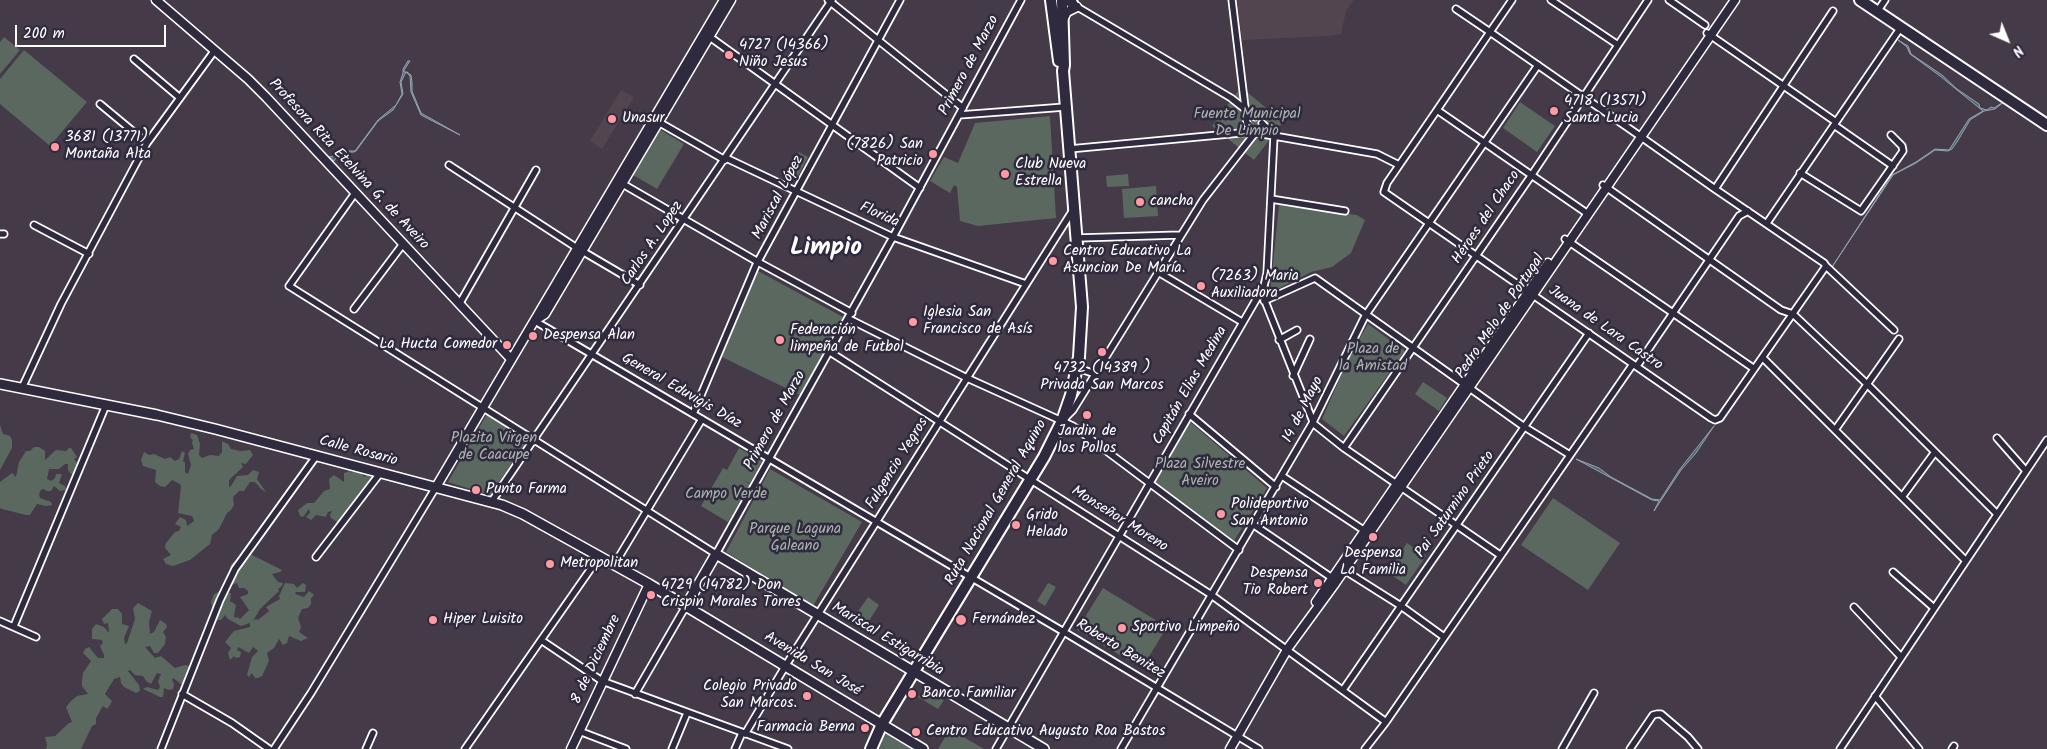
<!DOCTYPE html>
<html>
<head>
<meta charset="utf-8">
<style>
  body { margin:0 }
  #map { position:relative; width:2047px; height:749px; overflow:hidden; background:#443a48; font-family:Kalam,sans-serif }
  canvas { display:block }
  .north { position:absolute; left:1982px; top:15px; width:50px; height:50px; -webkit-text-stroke:4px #2f2a3d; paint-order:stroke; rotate:136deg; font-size:14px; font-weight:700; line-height:20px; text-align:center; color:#fff }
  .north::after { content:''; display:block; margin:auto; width:18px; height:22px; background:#fff; clip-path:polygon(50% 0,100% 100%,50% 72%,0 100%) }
  .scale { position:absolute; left:15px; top:25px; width:151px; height:22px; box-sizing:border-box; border:2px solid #fff; border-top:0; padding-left:6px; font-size:15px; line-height:18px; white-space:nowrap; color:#fff; -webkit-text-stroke:4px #2f2a3d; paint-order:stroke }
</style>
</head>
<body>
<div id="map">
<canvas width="2047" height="749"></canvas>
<div class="north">N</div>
<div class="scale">200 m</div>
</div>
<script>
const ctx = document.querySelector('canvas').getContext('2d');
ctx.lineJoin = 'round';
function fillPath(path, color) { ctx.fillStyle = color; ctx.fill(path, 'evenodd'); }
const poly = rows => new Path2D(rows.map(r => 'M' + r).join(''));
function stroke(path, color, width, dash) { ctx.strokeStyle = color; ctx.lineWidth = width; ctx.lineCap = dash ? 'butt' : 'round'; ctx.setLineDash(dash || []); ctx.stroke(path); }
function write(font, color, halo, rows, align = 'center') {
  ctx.font = font + ' Kalam,sans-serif'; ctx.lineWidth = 5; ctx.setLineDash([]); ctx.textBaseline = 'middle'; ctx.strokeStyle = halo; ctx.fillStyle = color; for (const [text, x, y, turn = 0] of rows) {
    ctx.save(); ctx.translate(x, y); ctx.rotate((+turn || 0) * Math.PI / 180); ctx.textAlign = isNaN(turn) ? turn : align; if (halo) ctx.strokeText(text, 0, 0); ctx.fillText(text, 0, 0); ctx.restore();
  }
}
const built = poly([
  [1237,0,1354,0,1346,11,1341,34,1330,36,1242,40],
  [621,90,634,97,602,149,590,141]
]);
const green = poly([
  [4,37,20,50,0,74,0,42],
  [24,50,87,102,50,146,0,104,0,79],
  [1241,87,1283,122,1254,160,1212,126],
  [1520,102,1555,126,1537,152,1503,128],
  [1050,116,1056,218,978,226,960,221,957,187,954,185,950,193,930,181,944,157,958,163,975,123],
  [659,129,684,144,657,189,633,175],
  [799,152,808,157,797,178,787,173],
  [1128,174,1129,186,1107,187,1106,176],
  [1156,186,1158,216,1124,218,1122,189],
  [1279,205,1357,215,1365,220,1351,253,1332,267,1311,272,1270,293],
  [758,271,843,317,802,396,722,357],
  [1368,324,1405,351,1344,436,1322,419,1351,353],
  [1423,382,1447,398,1439,411,1415,394],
  [487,414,527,441,490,495,448,482],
  [1189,421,1267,488,1234,541,1154,482],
  [0,425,3,434,10,436,12,440,12,448,0,470],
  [191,433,197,435,200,444,199,455,202,458,210,455,219,456,222,452,222,441,228,444,231,449,241,451,250,450,253,455,246,464,241,463,243,467,229,480,229,487,231,486,237,476,248,475,253,470,259,472,257,479,266,492,261,489,255,482,250,482,244,491,239,491,233,497,234,505,231,510,227,513,219,529,212,535,210,544,190,560,173,566,166,564,163,559,171,555,165,548,166,543,175,532,179,531,181,527,175,524,180,517,186,520,187,526,194,521,192,516,178,513,181,486,180,484,172,480,165,487,160,486,155,482,156,470,143,466,141,460,144,452,149,455,154,454,165,459,170,457,175,461,179,459,182,451,185,453,183,461,185,463,185,472,188,474,191,465,188,454,190,450,194,449,192,443,193,440,190,437],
  [34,447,39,447,45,451,45,460,56,450,66,451,69,448,71,448,77,457,74,459,79,465,75,474,71,474,68,470,68,464,65,464,59,469,49,469,47,479,51,481,55,478,56,474,62,474,59,483,65,486,66,490,60,491,54,486,51,491,47,491,43,489,41,490,39,494,40,498,51,502,52,505,46,506,37,504,30,515,26,515,2,509,0,508,0,482,12,473,16,477,19,462,26,451,30,451],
  [739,448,762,461,750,483,743,480,750,484,728,522,701,506,723,468,727,470],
  [353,469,356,472,361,471,364,477,366,475,370,474,372,476,379,476,379,480,370,490,372,491,371,494,367,494,351,516,340,524,331,518,330,515,332,511,328,512,326,517,316,515,311,520,306,517,310,513,309,509,303,517,300,516,298,510,302,507,307,503,314,503,324,491,330,489,329,479,334,475,344,482,344,473,350,471,352,473],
  [770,469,862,522,813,606,726,552],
  [1553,498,1620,543,1588,590,1521,545],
  [1407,543,1426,556,1406,585,1387,572],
  [248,553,282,570,280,572,272,574,278,582,283,583,282,586,278,589,279,591,260,609,253,621,256,619,258,620,269,611,266,607,280,599,279,596,285,583,294,584,297,588,303,583,306,585,305,592,296,592,295,594,304,597,309,591,314,595,311,598,311,604,308,608,302,609,298,618,301,627,299,632,308,638,301,641,289,636,287,643,283,645,279,639,274,648,267,653,269,661,262,676,258,678,255,678,252,673,249,677,247,675,252,657,258,651,253,647,249,653,238,647,237,650,241,652,240,657,236,658,234,656,230,660,228,653,231,648,225,642,234,631,250,627,250,623,241,626,228,619,225,615,221,620,217,620,215,619,211,602,214,594,223,590,225,593,231,593,230,602,232,602,236,605,234,616,235,618,237,617,240,619,249,610,240,597,248,594,248,591,244,588,239,588,237,583,231,585,235,576,232,574,230,567,232,563],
  [1048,583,1056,587,1045,606,1037,601],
  [1103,588,1167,627,1142,668,1077,630],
  [868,597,879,605,867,624,855,616],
  [138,603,152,611,149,622,150,634,154,632,160,620,166,624,167,627,163,632,166,637,165,644,158,653,154,653,150,646,145,647,155,658,161,656,175,668,185,665,189,666,190,672,185,684,181,684,173,678,172,680,174,684,173,689,169,690,164,688,163,697,160,697,143,689,147,687,158,690,160,687,158,681,161,674,157,673,151,684,146,681,143,676,135,675,130,670,128,671,139,685,140,691,136,693,124,687,121,683,120,677,114,679,105,694,112,701,110,705,107,709,103,706,96,718,96,724,92,726,81,749,46,749,47,745,45,737,55,736,69,723,72,722,66,707,71,701,77,696,88,694,82,686,82,681,83,673,91,661,83,653,85,649,89,647,98,658,104,658,104,655,100,646,103,643,102,640,92,639,92,629,96,624,104,627,109,633,108,623,104,624,102,619,112,609,118,609,122,614,122,624,129,626,124,638,125,644,127,643,135,619,133,608],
  [924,688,944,700,938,709,918,697],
  [950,729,984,749,938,749],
  [886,733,912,749,879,749]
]);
const water = poly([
  [1898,40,1908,46,1911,54,1942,75,1957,89,1979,104,1980,108,1987,110,1991,107,1994,108,2005,101,1995,109,1984,111,1970,120,1957,142,1952,149,1948,151,1935,150,1916,163,1893,175,1832,267,1892,175,1916,162,1935,149,1949,150,1969,119,1983,111,1940,76,1910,54,1907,47,1898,40],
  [408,61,410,61,404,70,404,72,407,72,411,75,412,82,412,91,421,113,460,135,421,115,411,92,410,76,406,72,401,82,403,94,393,110,378,121,356,151,354,152,339,152,334,161,329,157,334,156,339,151,355,151,378,120,396,105,402,94,400,82,403,73,403,69,408,61],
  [1714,426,1696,453,1681,470,1654,511,1659,501,1652,500,1576,459,1599,468,1611,477,1652,499,1660,500,1680,469,1714,426]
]);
const street = poly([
  [828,0,963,108],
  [1232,0,1247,124],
  [1551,0,1618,45],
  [1669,0,1705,25],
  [1074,5,1231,98,1255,117],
  [1456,9,1490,32,1637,134,1715,189,1824,263,1826,266,1720,418,1715,420,1711,418,1384,192,1387,183,1437,110,1490,32,1512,0],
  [1877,12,1885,0],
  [1707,33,1836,122],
  [707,35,920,188],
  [134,59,180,98],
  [100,104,147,143],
  [1437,110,1588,214],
  [959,115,1065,107],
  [655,124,662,124,725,160],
  [1834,125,1893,166],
  [1257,133,1377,154,1399,165],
  [1069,149,1251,132],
  [726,158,893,237,1026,284],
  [449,165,577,248,640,285],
  [1800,173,1861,211,1903,151,1902,146,1891,135],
  [621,183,758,262,852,313],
  [1603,185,1781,310,1793,314,1867,384,1997,514],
  [1715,189,1833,11],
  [355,193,289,286,716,554,893,237,1021,0],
  [1271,199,1345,211],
  [1767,223,1901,27],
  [34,225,89,254],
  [0,234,4,234],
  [1077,238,1180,235],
  [1565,239,1753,368],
  [1826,266,1894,330],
  [1158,272,1242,322],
  [1261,291,1314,424,1344,448,1500,555],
  [1264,301,1315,278,1523,426,1570,455],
  [460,303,536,170],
  [354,309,403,244],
  [849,319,967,378,1073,426,1239,550],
  [535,321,1064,632,1259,749],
  [1279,340,1297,330],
  [830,352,1210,594,1386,722],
  [1763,358,1966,561],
  [1637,366,1739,216,1748,211],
  [1078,368,1095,374],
  [1293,376,1310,339],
  [22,388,61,304,147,143,215,50],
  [693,414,756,265,900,0],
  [1189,414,1276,487],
  [1065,418,1073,410,1203,200,1255,133],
  [1835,430,1899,339],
  [1997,438,2026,471],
  [1344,448,1531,176,1648,0],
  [1282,476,1368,533],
  [1902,497,1935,452],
  [492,501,832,0],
  [1254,525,1335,580],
  [316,557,381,472],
  [614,565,702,419],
  [1344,570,1401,606,1444,637],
  [1893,572,1934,608],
  [1854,607,1901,657],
  [0,621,36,637],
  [14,626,106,405],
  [541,640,602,681,788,749],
  [1343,690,1589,333],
  [182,694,232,723,269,749],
  [635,694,686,606],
  [1875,696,1919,749],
  [579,731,626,749],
  [745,734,786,665,1073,210],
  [161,749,220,600,235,569,317,455],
  [274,749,311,693,436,487],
  [366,749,373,733],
  [465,749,599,557],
  [672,749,687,713],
  [735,749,742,733],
  [996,749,1264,286,1267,273,1274,136,1262,123],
  [1121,749,1313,422,1365,316,1538,65],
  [1365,749,1386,722,1633,364],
  [1562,749,1594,693],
  [1630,749,1653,715,1657,714,1661,714,1688,737,1698,749],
  [1840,749,2047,440],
  [1952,749,1954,746]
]);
const secondary = poly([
  [156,0,248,79,266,97,511,359],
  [1063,20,1067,12,1077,7],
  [537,319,545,314,731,0],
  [436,487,724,0],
  [1316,602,1548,263],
  [571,749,649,584],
  [1230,749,1288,648,1334,585,1735,0]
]);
const primary = poly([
  [0,384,157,415,215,429,502,505,523,514,649,584,923,749],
  [686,606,716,554,1044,749]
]);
const highway = poly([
  [1051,0,1059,61],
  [1070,0,1073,5],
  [1860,0,2047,125],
  [871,749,882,724,1044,457,1062,421,1071,395,1079,357,1082,307,1063,71,1064,65,1062,0]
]);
const markers = [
  [729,55,5,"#ff9aa2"],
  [1554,111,5,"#ff9aa2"],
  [612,119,5,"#ff9aa2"],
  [55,147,5,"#ff9aa2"],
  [933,154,5,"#ff9aa2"],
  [1005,174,5,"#ff9aa2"],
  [1140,202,5,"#ff9aa2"],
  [1053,261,5,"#ff9aa2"],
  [1201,286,5,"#ff9aa2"],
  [913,322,5,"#ff9aa2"],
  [533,336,5,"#ff9aa2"],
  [780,340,5,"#ff9aa2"],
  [507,345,5,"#ff9aa2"],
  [1102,352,5,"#ff9aa2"],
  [1087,415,5,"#ff9aa2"],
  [476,490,5,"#ff9aa2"],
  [1221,514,5,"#ff9aa2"],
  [1016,525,5,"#ff9aa2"],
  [1373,537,5,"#ff9aa2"],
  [550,564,5,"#ff9aa2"],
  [1318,583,5,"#ff9aa2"],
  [651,595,5,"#ff9aa2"],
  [433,620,5,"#ff9aa2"],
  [961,620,6,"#ff9aa2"],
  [1122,628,5,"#ff9aa2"],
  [912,694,5,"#ff9aa2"],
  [807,696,5,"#ff9aa2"],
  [865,728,5,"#ff9aa2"],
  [916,732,5,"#ff9aa2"]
];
const poiNames = [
  ["4727 (14366)",739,46],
  ["Niño Jesus",739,63],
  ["4718 (13571)",1564,102],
  ["Santa Lucia",1564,119],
  ["Unasur",622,119],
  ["3681 (13771)",65,138],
  ["Montaña Alta",65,155],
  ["(7826) San",923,145,"right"],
  ["Patricio",923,162,"right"],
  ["Club Nueva",1015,165],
  ["Estrella",1015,182],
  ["cancha",1150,202],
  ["Centro Educativo La",1063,252],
  ["Asuncion De María.",1063,269],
  ["(7263) Maria",1211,277],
  ["Auxiliadora",1211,294],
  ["Iglesia San",923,313],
  ["Francisco de Asís",923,330],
  ["Federación",790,331],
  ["limpeña de Futbol",790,348],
  ["Despensa Alan",543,336],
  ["La Hucta Comedor",497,345,"right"],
  ["4732 (14389 )",1102,369,"center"],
  ["Privada San Marcos",1102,386,"center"],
  ["Jardin de",1087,432,"center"],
  ["los Pollos",1087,449,"center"],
  ["Punto Farma",486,490],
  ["Polideportivo",1231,505],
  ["San Antonio",1231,522],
  ["Grido",1026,516],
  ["Helado",1026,533],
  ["Despensa",1373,554,"center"],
  ["La Familia",1373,571,"center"],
  ["Metropolitan",560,564],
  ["Despensa",1308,574,"right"],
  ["Tio Robert",1308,591,"right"],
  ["4729 (14782) Don",661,586],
  ["Crispin Morales Torres",661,603],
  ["Hiper Luisito",443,620],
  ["Fernández",972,620],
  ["Sportivo Limpeño",1132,628],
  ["Colegio Privado",797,687,"right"],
  ["San Marcos.",797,704,"right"],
  ["Banco Familiar",922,694],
  ["Farmacia Berna",855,728,"right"],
  ["Centro Educativo Augusto Roa Bastos",926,732]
];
const streetNames = [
  ["Primero de Marzo",970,66,-62],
  ["Profesora Rita Etelvina G. de Aveiro",348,165,47],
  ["Mariscal López",779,198,-62],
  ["Florida",879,216,24],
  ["Héroes del Chaco",1487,218,-56],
  ["Carlos A. Lopez",653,244,-56],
  ["Pedro Melo de Portugal",1501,317,-56],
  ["Juana de Lara Castro",1605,329,35],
  ["Capitán Elias Medina",1191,386,-60],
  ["General Eduvigis Díaz",681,392,30],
  ["14 de Mayo",1304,410,-63],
  ["Primero de Marzo",776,421,-61],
  ["Calle Rosario",358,452,15],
  ["Fulgencio Yegros",898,464,-58],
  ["Ruta Nacional General Aquino",997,503,-60],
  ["Pai Saturnino Prieto",1456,505,-55],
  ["Monseñor Moreno",1119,520,32],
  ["Mariscal Estigarribia",887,640,31],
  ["Roberto Benitez",1120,650,31],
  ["8 de Diciembre",597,660,-65],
  ["Avenida San José",812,665,31]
];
const parkNames = [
  ["Fuente Municipal",1247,115],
  ["De Limpio",1247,132],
  ["Plaza de",1373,350],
  ["la Amistad",1373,367],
  ["Plazita Virgen",494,439],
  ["de Caacupe",494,456],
  ["Plaza Silvestre",1200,465],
  ["Aveiro",1200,482],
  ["Campo Verde",726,495],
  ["Parque Laguna",795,530],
  ["Galeano",795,547]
];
const townNames = [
  ["Limpio",826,250]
];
fillPath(built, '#524550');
fillPath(green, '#5a685f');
fillPath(water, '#4f6778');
stroke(water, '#95a4ae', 1);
stroke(street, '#fff', 9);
stroke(secondary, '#fff', 11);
stroke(primary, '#fff', 12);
stroke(highway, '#fff', 14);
stroke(street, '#2f2a3d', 5.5);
stroke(secondary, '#2f2a3d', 8);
stroke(primary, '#2f2a3d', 9);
stroke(highway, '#2f2a3d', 10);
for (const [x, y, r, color] of markers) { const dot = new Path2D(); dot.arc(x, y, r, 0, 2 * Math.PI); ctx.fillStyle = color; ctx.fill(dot); stroke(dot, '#2f2a3d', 2); }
write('15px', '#fff', '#2f2a3d', poiNames, 'left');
write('15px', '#fff', '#2f2a3d', streetNames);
write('15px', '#acb4af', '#2f2a3d', parkNames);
write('bold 25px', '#fff', '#2f2a3d', townNames);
</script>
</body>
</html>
